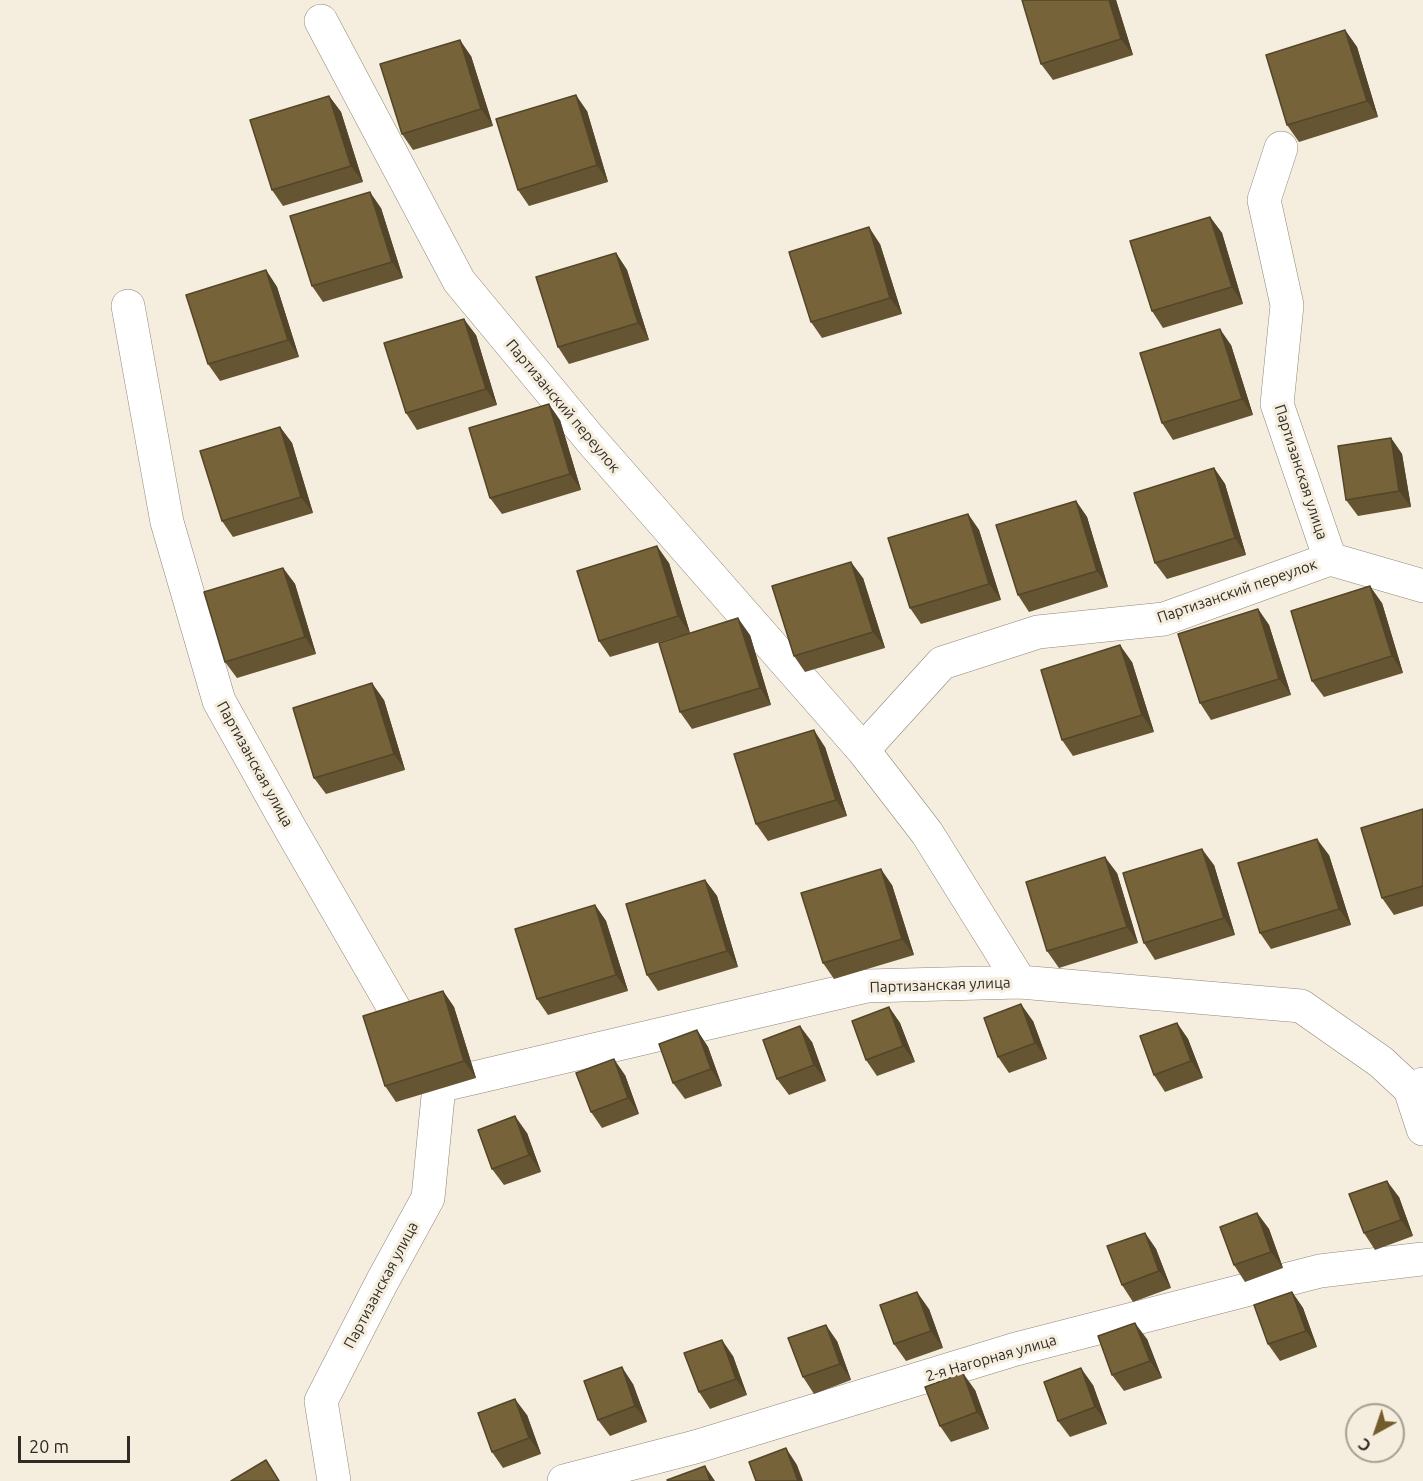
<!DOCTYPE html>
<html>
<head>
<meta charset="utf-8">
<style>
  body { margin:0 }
  #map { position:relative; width:1423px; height:1481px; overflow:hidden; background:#f5eddd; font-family:Ubuntu,sans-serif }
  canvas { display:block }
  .north { position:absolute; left:1345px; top:1403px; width:60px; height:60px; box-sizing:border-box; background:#f5eddd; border:2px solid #a6a094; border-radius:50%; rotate:220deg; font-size:16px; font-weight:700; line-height:24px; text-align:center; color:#2f2c26 }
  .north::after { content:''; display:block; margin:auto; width:21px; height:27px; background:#735c2c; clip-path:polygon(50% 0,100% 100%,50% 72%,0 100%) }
  .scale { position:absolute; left:18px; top:1436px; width:112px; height:27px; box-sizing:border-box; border:3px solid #2f2c26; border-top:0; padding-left:8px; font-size:18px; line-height:21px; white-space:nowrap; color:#2f2c26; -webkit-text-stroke:4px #f5eddd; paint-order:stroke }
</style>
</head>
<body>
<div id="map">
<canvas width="1423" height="1481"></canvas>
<div class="north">С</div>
<div class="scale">20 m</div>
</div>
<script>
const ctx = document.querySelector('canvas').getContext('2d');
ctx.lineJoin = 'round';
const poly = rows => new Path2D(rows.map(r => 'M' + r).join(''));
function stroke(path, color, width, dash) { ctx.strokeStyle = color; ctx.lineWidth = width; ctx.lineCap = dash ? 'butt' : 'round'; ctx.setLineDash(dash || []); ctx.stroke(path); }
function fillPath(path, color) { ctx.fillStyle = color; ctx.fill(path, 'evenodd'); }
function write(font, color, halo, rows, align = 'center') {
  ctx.font = font + ' Ubuntu,sans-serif'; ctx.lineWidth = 6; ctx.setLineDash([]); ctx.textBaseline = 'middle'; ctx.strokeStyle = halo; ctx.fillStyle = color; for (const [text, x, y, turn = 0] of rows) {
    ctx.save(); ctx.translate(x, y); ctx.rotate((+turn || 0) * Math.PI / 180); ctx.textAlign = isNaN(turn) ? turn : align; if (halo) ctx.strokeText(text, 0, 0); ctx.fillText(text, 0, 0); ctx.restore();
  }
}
const minor = poly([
  [321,21,459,281,590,439,863,750,927,833,1020,982],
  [1281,148,1264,200,1287,305,1277,404,1330,559,1423,586],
  [128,306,167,522,219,701,291,830,439,1086,428,1198,382,1282,321,1401,334,1481],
  [863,750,942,663,1038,632,1164,619,1330,559],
  [439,1086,867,986,1020,982,1301,1006,1381,1062,1410,1089,1423,1084],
  [1410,1089,1423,1129],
  [564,1481,695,1447,1016,1349,1320,1271,1423,1259]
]);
const wall = poly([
  [1116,0,1133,55,1053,80,1041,64],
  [1345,30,1357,47,1378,117,1299,142,1287,125],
  [471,56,493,126,413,150,402,134],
  [329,96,341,112,363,182,283,206,272,190],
  [587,111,608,182,529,206,518,190],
  [381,208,403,278,323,302,312,286],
  [1210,217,1222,233,1243,304,1163,328,1152,311],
  [880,244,902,314,822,338,811,322],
  [616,253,627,270,649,340,569,364,558,347],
  [266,270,277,287,299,357,220,381,208,364],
  [476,335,497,405,417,430,406,413],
  [1231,345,1253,415,1173,440,1162,423],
  [560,420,581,490,502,514,490,498],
  [280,427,292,443,313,513,233,537,222,521],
  [1391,438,1402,454,1411,507,1358,516,1346,500],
  [1214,468,1225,484,1246,555,1167,579,1155,563],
  [1076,501,1087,517,1108,587,1029,612,1018,595],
  [968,514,979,530,1001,600,921,624,910,608],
  [669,563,690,633,610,657,599,641],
  [283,568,295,584,316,654,237,678,225,662],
  [863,578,885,648,805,672,794,656],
  [1382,603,1403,673,1324,697,1312,681],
  [1258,609,1269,625,1291,695,1211,720,1200,703],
  [750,635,771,705,692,729,680,712],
  [1132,662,1154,732,1073,756,1062,740],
  [384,700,405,770,326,794,314,778],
  [825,747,847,816,768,841,756,824],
  [1423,809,1423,906,1394,915,1382,898],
  [1329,855,1351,925,1271,949,1260,933],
  [1214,865,1235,935,1155,960,1144,943],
  [1117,873,1138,943,1059,968,1047,951],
  [705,880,717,896,738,967,658,991,647,975],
  [892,885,914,955,834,979,823,963],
  [595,905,606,921,628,991,548,1015,537,999],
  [443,991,454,1007,476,1078,396,1102,385,1086],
  [889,1007,900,1023,915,1062,877,1076,866,1060],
  [1033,1021,1047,1059,1009,1073,998,1057],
  [1177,1023,1188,1039,1203,1078,1165,1092,1154,1075],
  [697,1030,708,1047,722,1086,685,1099,673,1083],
  [812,1042,826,1081,789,1095,777,1079],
  [625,1075,639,1114,602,1128,591,1112],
  [527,1133,541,1172,504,1185,492,1169],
  [1399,1197,1413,1236,1375,1250,1364,1233],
  [1257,1213,1269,1229,1283,1268,1245,1282,1234,1265],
  [1145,1233,1156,1249,1171,1288,1133,1302,1122,1285],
  [1292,1292,1303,1308,1317,1347,1280,1361,1268,1344],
  [929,1309,943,1348,906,1361,894,1344],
  [1147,1339,1162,1378,1124,1391,1112,1375],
  [837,1341,851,1380,814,1394,803,1377],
  [733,1356,747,1395,710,1409,699,1392],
  [633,1384,647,1422,610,1436,598,1420],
  [1093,1385,1107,1424,1070,1437,1058,1421],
  [975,1390,989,1429,951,1442,940,1426],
  [527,1415,541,1454,503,1468,492,1452]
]);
const shadedWall = poly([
  [1109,0,1116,0,1133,55,1121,39],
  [1345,30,1357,47,1378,117,1367,101],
  [460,40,471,56,493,126,481,109],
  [576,95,587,111,608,182,597,165],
  [329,96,341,112,363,182,351,166],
  [370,192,381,208,403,278,392,262],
  [1210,217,1222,233,1243,304,1232,287],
  [869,227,880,244,902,314,890,298],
  [616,253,627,270,649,340,638,323],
  [266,270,277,287,299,357,288,340],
  [464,319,476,335,497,405,486,389],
  [1220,329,1231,345,1253,415,1242,399],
  [549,404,560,420,581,490,570,474],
  [280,427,292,443,313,513,301,497],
  [1391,438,1402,454,1411,507,1399,491],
  [1214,468,1225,484,1246,555,1235,538],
  [1076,501,1087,517,1108,587,1097,571],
  [968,514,979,530,1001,600,989,584],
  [657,546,669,563,690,633,678,616],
  [851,562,863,578,885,648,873,632],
  [283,568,295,584,316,654,305,637],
  [1370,586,1382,603,1403,673,1392,656],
  [1258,609,1269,625,1291,695,1279,679],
  [738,618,750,635,771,705,760,688],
  [1120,645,1132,662,1154,732,1142,715],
  [372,683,384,700,405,770,394,754],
  [814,730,825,747,847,816,836,800],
  [1317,839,1329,855,1351,925,1339,909],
  [1202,849,1214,865,1235,935,1224,918],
  [1105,857,1117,873,1138,943,1127,927],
  [881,869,892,885,914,955,902,939],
  [705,880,717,896,738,967,727,951],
  [595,905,606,921,628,991,616,975],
  [443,991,454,1007,476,1078,464,1061],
  [1021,1004,1033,1021,1047,1059,1035,1043],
  [889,1007,900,1023,915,1062,903,1046],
  [1177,1023,1188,1039,1203,1078,1191,1061],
  [800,1026,812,1042,826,1081,814,1065],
  [697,1030,708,1047,722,1086,711,1069],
  [614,1059,625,1075,639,1114,628,1098],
  [515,1116,527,1133,541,1172,529,1155],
  [1387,1181,1399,1197,1413,1236,1401,1220],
  [1257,1213,1269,1229,1283,1268,1271,1252],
  [1145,1233,1156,1249,1171,1288,1159,1271],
  [917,1292,929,1309,943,1348,931,1331],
  [1292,1292,1303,1308,1317,1347,1306,1331],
  [1135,1323,1147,1339,1162,1378,1150,1361],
  [826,1325,837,1341,851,1380,840,1364],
  [722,1340,733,1356,747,1395,736,1379],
  [622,1367,633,1384,647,1422,635,1406],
  [1081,1368,1093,1385,1107,1424,1095,1407],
  [963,1373,975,1390,989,1429,977,1412],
  [515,1399,527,1415,541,1454,529,1438],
  [786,1448,797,1465,803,1481,798,1481],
  [705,1466,715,1481,710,1481]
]);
const building = poly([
  [1022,0,1109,0,1121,39,1041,64,1022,0],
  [1345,30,1367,101,1287,125,1266,55,1345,30],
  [460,40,481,109,402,134,380,64,460,40],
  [576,95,597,165,518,190,496,119,576,95],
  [329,96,351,166,272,190,250,120,329,96],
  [370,192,392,262,312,286,290,216,370,192],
  [1210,217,1232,287,1152,311,1130,241,1210,217],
  [869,227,890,298,811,322,789,252,869,227],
  [616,253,638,323,558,347,536,277,616,253],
  [266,270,288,340,208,364,186,295,266,270],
  [464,319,486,389,406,413,384,343,464,319],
  [1220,329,1242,399,1162,423,1140,353,1220,329],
  [549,404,570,474,490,498,469,428,549,404],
  [280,427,301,497,222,521,200,451,280,427],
  [1391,438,1399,491,1346,500,1338,446,1391,438],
  [1214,468,1235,538,1155,563,1134,493,1214,468],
  [1076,501,1097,571,1018,595,996,525,1076,501],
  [968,514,989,584,910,608,888,538,968,514],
  [657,546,678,616,599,641,577,571,657,546],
  [851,562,873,632,794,656,772,586,851,562],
  [283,568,305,637,225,662,204,592,283,568],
  [1370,586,1392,656,1312,681,1291,611,1370,586],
  [1258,609,1279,679,1200,703,1178,634,1258,609],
  [738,618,760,688,680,712,659,643,738,618],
  [1120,645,1142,715,1062,740,1041,670,1120,645],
  [372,683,394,754,314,778,293,708,372,683],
  [814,730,836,800,756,824,734,754,814,730],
  [1423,809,1423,886,1382,898,1361,828,1423,809],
  [1317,839,1339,909,1260,933,1238,863,1317,839],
  [1202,849,1224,918,1144,943,1123,873,1202,849],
  [1105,857,1127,927,1047,951,1026,882,1105,857],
  [881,869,902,939,823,963,801,893,881,869],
  [705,880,727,951,647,975,626,904,705,880],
  [595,905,616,975,537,999,515,929,595,905],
  [443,991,464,1061,385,1086,363,1016,443,991],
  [1021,1004,1035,1043,998,1057,984,1018,1021,1004],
  [889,1007,903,1046,866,1060,852,1021,889,1007],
  [1177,1023,1191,1061,1154,1075,1140,1036,1177,1023],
  [800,1026,814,1065,777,1079,763,1040,800,1026],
  [697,1030,711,1069,673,1083,659,1044,697,1030],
  [614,1059,628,1098,591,1112,576,1073,614,1059],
  [515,1116,529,1155,492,1169,478,1130,515,1116],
  [1387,1181,1401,1220,1364,1233,1349,1194,1387,1181],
  [1257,1213,1271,1252,1234,1265,1220,1227,1257,1213],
  [1145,1233,1159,1271,1122,1285,1107,1246,1145,1233],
  [917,1292,931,1331,894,1344,880,1305,917,1292],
  [1292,1292,1306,1331,1268,1344,1254,1305,1292,1292],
  [1135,1323,1150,1361,1112,1375,1098,1336,1135,1323],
  [826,1325,840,1364,803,1377,788,1338,826,1325],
  [722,1340,736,1379,699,1392,684,1353,722,1340],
  [622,1367,635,1406,598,1420,584,1381,622,1367],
  [1081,1368,1095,1407,1058,1421,1044,1382,1081,1368],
  [963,1373,977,1412,940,1426,925,1387,963,1373],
  [515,1399,529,1438,492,1452,478,1413,515,1399],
  [786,1448,798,1481,756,1481,749,1462,786,1448],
  [266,1460,279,1481,231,1481,266,1460],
  [705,1466,710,1481,668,1481,667,1480,705,1466]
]);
const streetNames = [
  ["Партизанский переулок",563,406,50],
  ["Партизанская улица",1301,472,72],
  ["Партизанский переулок",1237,591,-19],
  ["Партизанская улица",255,764,61],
  ["Партизанская улица",940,985,-2],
  ["Партизанская улица",381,1285,-62],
  ["2-я Нагорная улица",991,1358,-16]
];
stroke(minor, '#8f8779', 34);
stroke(minor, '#fff', 33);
fillPath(wall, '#665532');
fillPath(shadedWall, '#534529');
fillPath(building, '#77633a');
stroke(building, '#534529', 1.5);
write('15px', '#2f2c26', '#f5eddd', streetNames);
</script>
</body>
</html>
